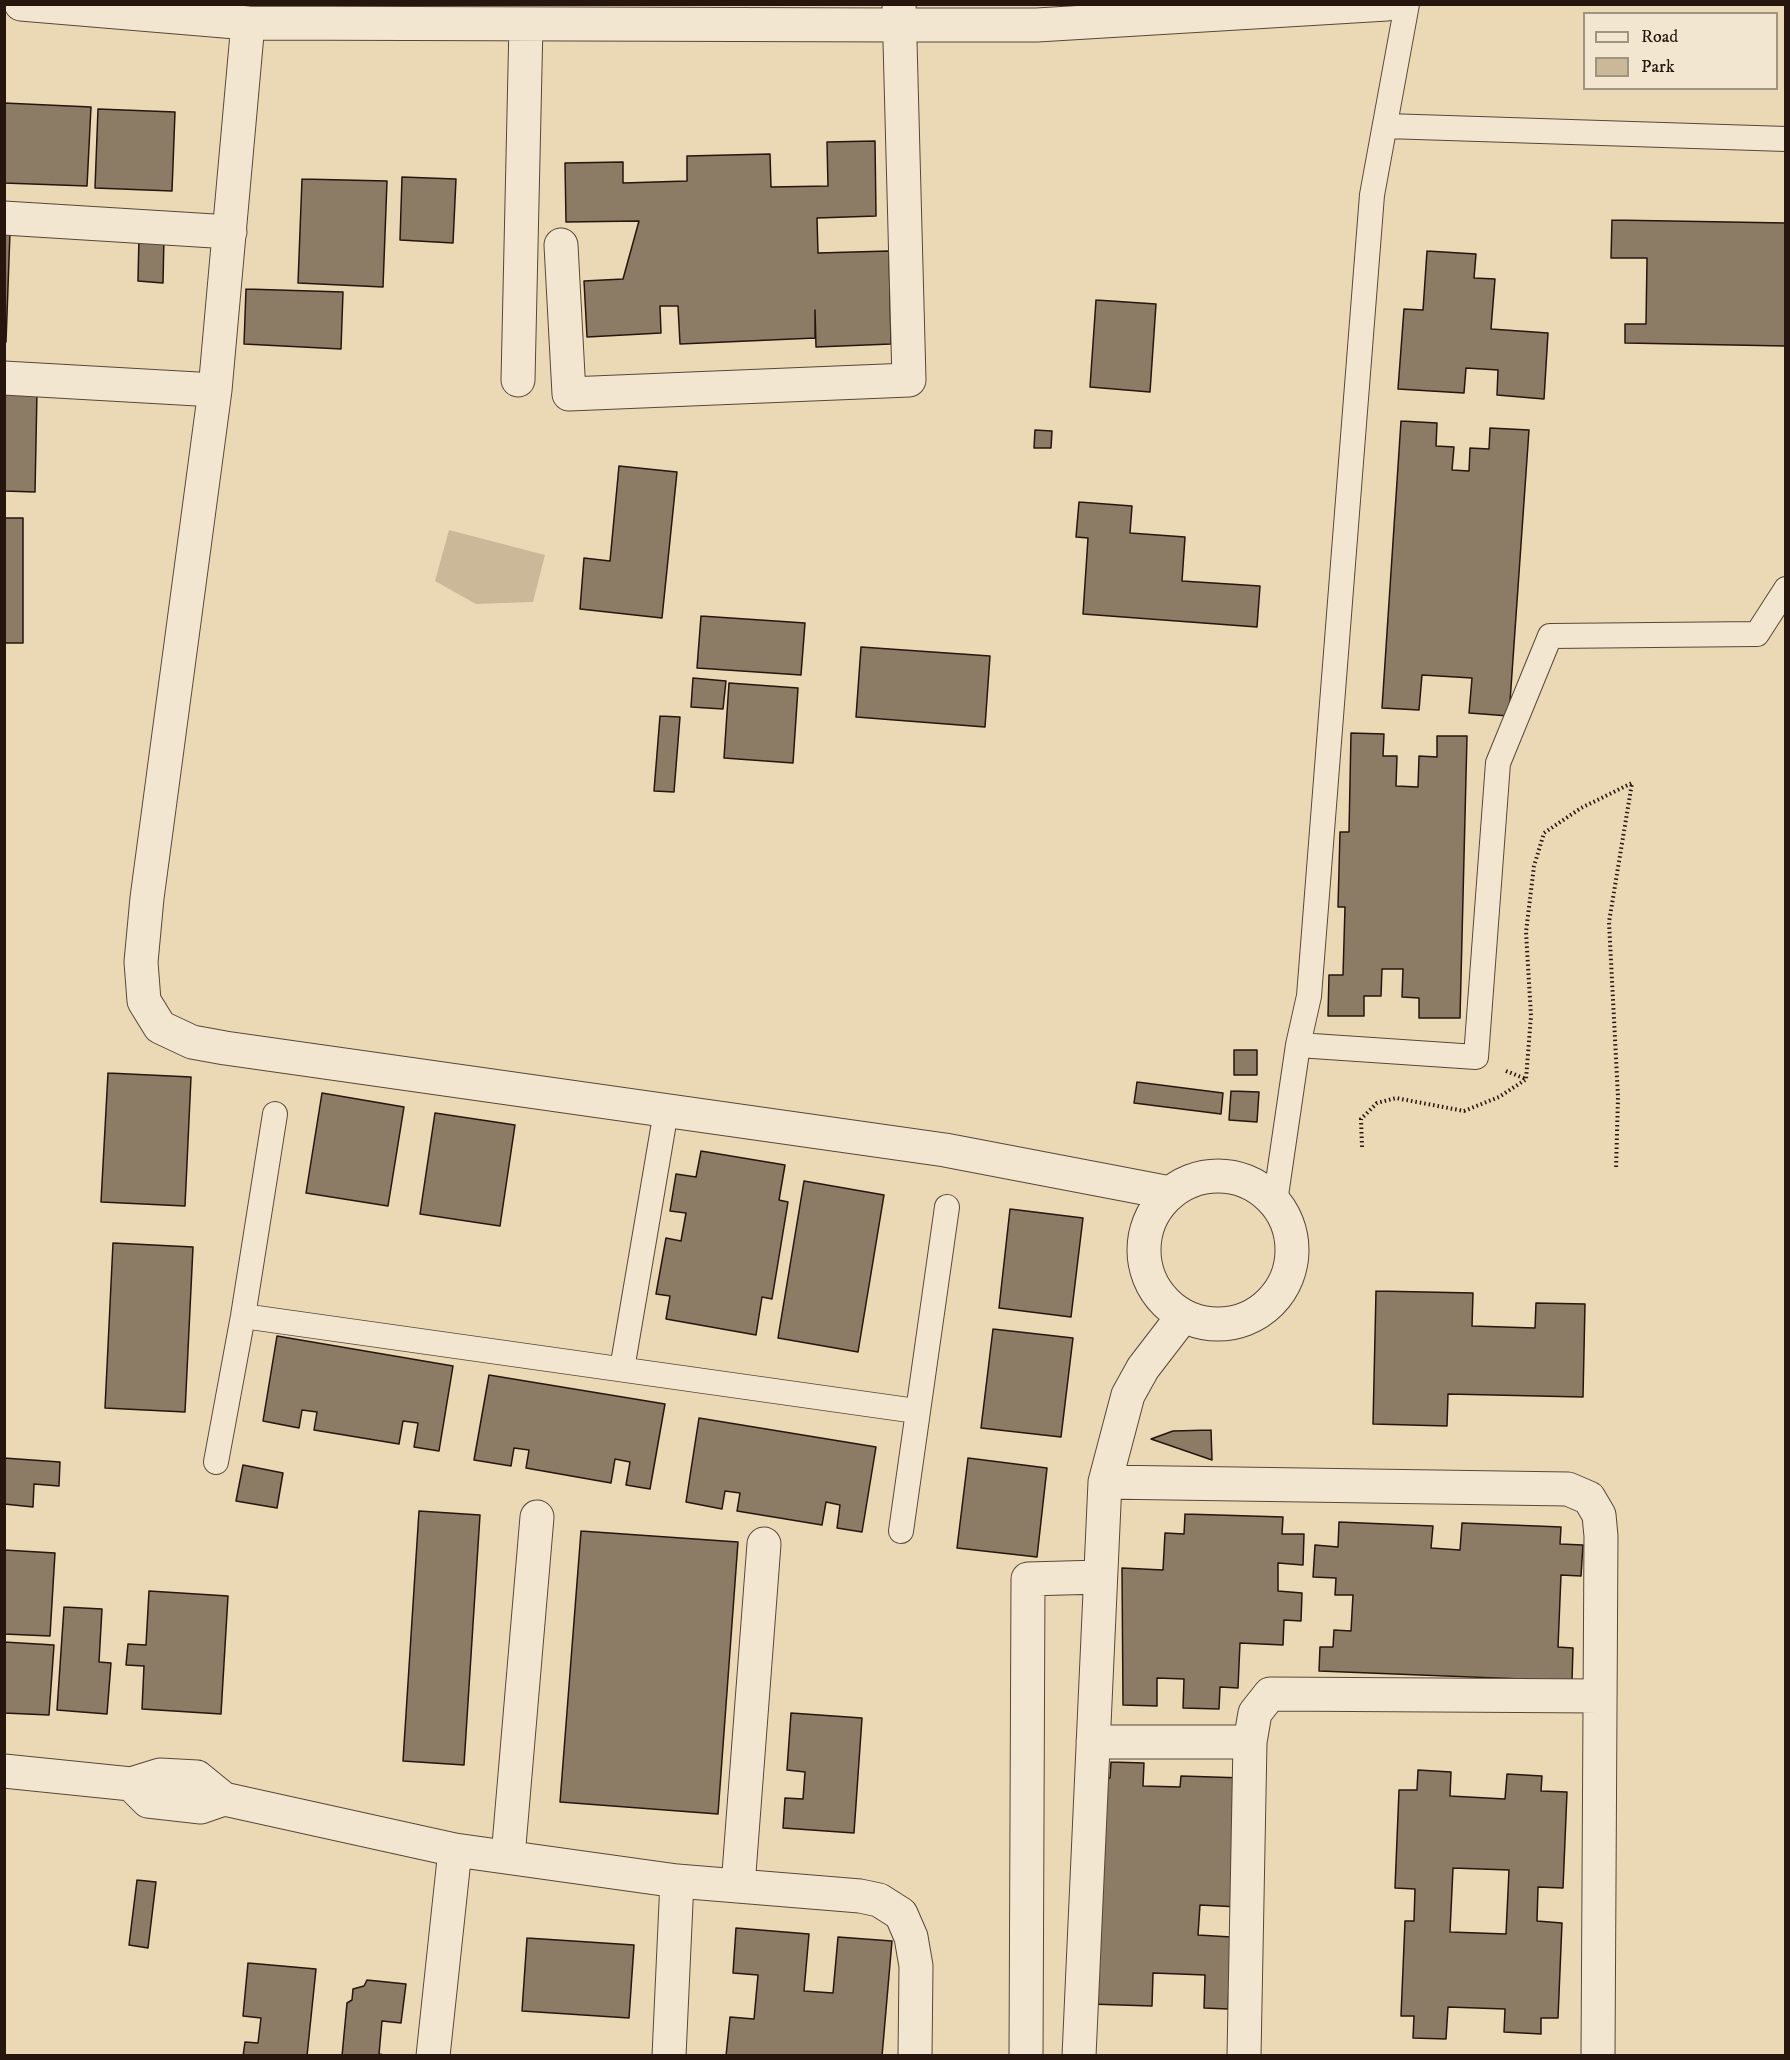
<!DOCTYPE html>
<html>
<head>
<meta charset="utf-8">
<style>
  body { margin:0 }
  #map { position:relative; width:1790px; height:2060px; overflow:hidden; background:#ebd9b6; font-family:"IM FELL DW Pica",serif }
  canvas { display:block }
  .frame { position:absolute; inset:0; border:6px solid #26160e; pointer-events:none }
  .legend { position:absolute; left:1583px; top:12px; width:195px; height:78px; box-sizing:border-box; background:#f2e6d0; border:2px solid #a09382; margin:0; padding:8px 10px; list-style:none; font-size:18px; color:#26160e }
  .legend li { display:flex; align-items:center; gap:12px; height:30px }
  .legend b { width:30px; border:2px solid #a09382 }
</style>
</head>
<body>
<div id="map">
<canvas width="1790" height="2060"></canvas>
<div class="frame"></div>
<ul class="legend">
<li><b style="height:8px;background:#f2e6d0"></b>Road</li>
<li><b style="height:16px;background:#cab899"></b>Park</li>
</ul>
</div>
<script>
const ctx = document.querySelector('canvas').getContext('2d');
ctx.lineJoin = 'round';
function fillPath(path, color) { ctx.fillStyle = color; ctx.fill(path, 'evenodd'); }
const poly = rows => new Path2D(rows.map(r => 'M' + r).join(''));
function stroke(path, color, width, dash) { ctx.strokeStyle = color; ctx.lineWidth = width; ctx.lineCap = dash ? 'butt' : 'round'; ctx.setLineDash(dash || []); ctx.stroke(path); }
const green = poly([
  [449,530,545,555,533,602,476,604,435,581]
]);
const building = poly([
  [4,103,91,107,87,186,4,183,4,103],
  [98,109,175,112,172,191,95,188,98,109],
  [875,141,876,216,817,218,818,253,889,251,891,344,816,347,815,310,815,338,680,344,678,306,660,306,661,333,587,337,584,281,623,279,639,221,566,222,565,163,623,162,623,183,687,181,687,156,770,154,771,187,828,186,827,142,875,141],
  [402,177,456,179,453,243,400,240,402,177],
  [302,179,387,181,383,287,298,283,302,179],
  [1612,220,1786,223,1786,346,1625,343,1625,324,1646,324,1647,258,1611,258,1612,220],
  [4,232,10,232,6,342,4,342,4,232],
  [139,235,164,236,163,283,138,281,139,235],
  [1427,251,1476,254,1474,278,1495,279,1491,329,1548,333,1544,399,1497,395,1498,370,1466,368,1464,393,1398,389,1404,309,1423,310,1427,251],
  [246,289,343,292,341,349,244,344,246,289],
  [1096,300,1156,304,1150,392,1090,387,1096,300],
  [4,391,37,391,35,492,4,491,4,391],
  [1401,421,1437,423,1436,446,1454,447,1452,470,1469,471,1470,448,1489,449,1490,428,1529,430,1509,716,1469,713,1472,678,1422,675,1419,710,1382,708,1401,421],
  [1035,430,1052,431,1051,448,1034,448,1035,430],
  [619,466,677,472,662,618,580,609,584,558,610,561,619,466],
  [1079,502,1132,506,1130,533,1185,537,1182,581,1260,586,1257,627,1083,614,1088,538,1076,537,1079,502],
  [4,518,23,518,23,643,4,643,4,518],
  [701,616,805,623,801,675,697,668,701,616],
  [861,647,990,656,985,727,856,717,861,647],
  [693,678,726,681,723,709,691,707,693,678],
  [729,683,798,688,793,763,724,758,729,683],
  [660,716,680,717,674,792,654,791,660,716],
  [1351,733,1384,734,1383,756,1397,756,1396,786,1418,787,1419,756,1437,757,1437,736,1467,736,1460,1018,1419,1018,1419,998,1402,997,1403,969,1382,969,1381,996,1364,996,1364,1016,1328,1016,1329,975,1343,975,1345,907,1338,907,1340,832,1349,832,1351,733],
  [1234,1050,1257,1050,1257,1075,1234,1075,1234,1050],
  [108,1073,191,1077,185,1206,101,1202,108,1073],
  [1137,1082,1223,1093,1221,1114,1134,1103,1137,1082],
  [1231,1091,1259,1092,1257,1122,1229,1120,1231,1091],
  [322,1093,404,1107,388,1206,306,1193,322,1093],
  [435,1113,515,1125,500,1226,420,1214,435,1113],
  [701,1151,785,1165,779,1200,788,1202,772,1299,762,1297,756,1335,666,1319,670,1296,656,1294,666,1238,681,1241,686,1213,670,1211,676,1174,696,1177,701,1151],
  [804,1181,884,1195,858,1352,778,1338,804,1181],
  [1010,1209,1083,1218,1071,1317,999,1308,1010,1209],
  [113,1243,193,1247,185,1412,105,1408,113,1243],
  [1376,1291,1473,1293,1472,1326,1535,1328,1536,1303,1585,1304,1583,1397,1448,1394,1447,1426,1373,1424,1376,1291],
  [993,1329,1073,1338,1061,1437,981,1428,993,1329],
  [277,1336,453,1366,439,1451,414,1447,418,1423,403,1421,399,1444,314,1430,317,1412,302,1410,299,1428,263,1421,277,1336],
  [489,1375,665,1404,650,1489,626,1485,630,1462,615,1459,611,1483,526,1468,529,1450,514,1448,511,1466,474,1460,489,1375],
  [699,1418,876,1447,862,1532,837,1528,840,1505,826,1502,822,1525,737,1511,740,1493,725,1491,722,1509,686,1502,699,1418],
  [1211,1430,1212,1460,1151,1439,1173,1431,1211,1430],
  [4,1458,60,1462,59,1486,34,1484,33,1507,4,1504,4,1458],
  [968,1458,1047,1468,1037,1557,957,1548,968,1458],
  [243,1465,283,1473,277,1508,236,1501,243,1465],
  [419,1511,480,1515,464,1765,403,1761,419,1511],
  [1185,1514,1283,1517,1282,1534,1304,1534,1303,1565,1278,1563,1278,1591,1302,1593,1301,1621,1284,1620,1283,1645,1240,1643,1238,1688,1220,1687,1219,1709,1183,1708,1184,1679,1157,1678,1157,1706,1123,1705,1122,1568,1163,1570,1165,1533,1184,1534,1185,1514],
  [1339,1522,1433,1526,1431,1548,1460,1550,1462,1523,1561,1527,1560,1544,1583,1545,1581,1576,1561,1575,1558,1647,1573,1648,1572,1681,1319,1671,1320,1647,1333,1647,1334,1630,1351,1631,1353,1595,1335,1595,1336,1578,1313,1577,1315,1545,1338,1547,1339,1522],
  [581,1531,738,1542,718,1814,560,1802,581,1531],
  [4,1550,55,1553,50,1636,4,1634,4,1550],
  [149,1591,228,1596,221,1714,142,1709,144,1666,126,1665,128,1644,146,1645,149,1591],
  [64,1607,102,1609,99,1662,111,1663,107,1714,57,1710,64,1607],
  [4,1642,54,1645,49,1715,4,1713,4,1642],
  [791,1713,862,1718,854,1833,783,1828,785,1798,803,1799,805,1772,787,1770,791,1713],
  [1111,1762,1144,1763,1143,1786,1180,1787,1181,1776,1244,1778,1239,1907,1200,1905,1198,1935,1231,1937,1228,2009,1204,2008,1205,1975,1153,1973,1152,2006,1090,2004,1100,1778,1110,1778,1111,1762],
  [1418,1770,1451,1772,1450,1796,1505,1799,1507,1774,1542,1776,1541,1791,1567,1792,1563,1888,1538,1887,1537,1921,1562,1923,1558,2018,1541,2018,1541,2034,1504,2032,1505,2009,1448,2007,1446,2039,1413,2038,1414,2016,1401,2016,1405,1921,1414,1921,1415,1889,1395,1888,1399,1790,1417,1790,1418,1770],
  [1453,1868,1509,1870,1506,1934,1450,1932,1453,1868],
  [137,1880,156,1882,148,1948,129,1945,137,1880],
  [736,1928,809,1934,804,1991,833,1993,838,1937,892,1941,882,2056,726,2056,730,2017,754,2019,758,1975,733,1973,736,1928],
  [527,1938,634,1945,629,2018,522,2011,527,1938],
  [248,1963,316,1969,307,2056,243,2056,245,2042,258,2043,261,2018,243,2016,248,1963],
  [367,1980,406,1984,401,2023,382,2021,379,2054,389,2056,342,2056,347,2003,352,2000,353,1989,364,1986,367,1980]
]);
const path = poly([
  [1506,1071,1526,1079,1531,1016,1526,932,1534,866,1544,833,1581,808,1632,783,1609,922,1618,1097,1616,1170],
  [1362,1147,1361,1119,1377,1103,1396,1098,1464,1111,1499,1097,1525,1080]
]);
const service = poly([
  [1386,126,1786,139],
  [1298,1045,1476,1057,1498,763,1550,636,1757,634,1786,589],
  [1275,1202,1298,1045,1309,996,1372,195,1407,4],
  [243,1316,916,1411],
  [622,1369,666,1111],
  [216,1462,243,1316,275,1114],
  [901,1531,947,1207]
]);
const minor = poly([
  [21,4,248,23,900,25,1037,25,1387,4],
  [248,23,215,390,147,898,141,962,144,1001,160,1027,192,1042,225,1048,945,1150,1170,1193],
  [4,218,230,232],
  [561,245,569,394,909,380,899,4],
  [4,378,215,390],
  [518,380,526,24],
  '1144 1250a74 74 0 1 1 148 0a74 74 0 1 1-148 0Z',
  [1105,1482,1568,1489,1589,1498,1599,1515,1601,1536,1598,2056],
  [1093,1742,1250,1742],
  [4,1771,131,1784,160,1775,197,1777,224,1799,455,1850,677,1881,860,1896,879,1900,901,1914,911,1937,916,1966,915,2056],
  [131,1784,148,1801,201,1807,224,1799],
  [508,1857,537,1517],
  [738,1886,764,1544],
  [433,2056,455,1850],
  [669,2056,677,1881],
  [1026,2056,1028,1579,1100,1577],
  [1079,2056,1105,1482,1128,1395,1143,1368,1183,1316],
  [1244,2056,1250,1742,1255,1713,1270,1694,1600,1696]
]);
fillPath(green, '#cab899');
fillPath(building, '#8c7b65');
stroke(building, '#26160e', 1.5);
stroke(service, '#574738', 26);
stroke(minor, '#574738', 35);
stroke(path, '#26160e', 4, [1.5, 3]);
stroke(service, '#f2e6d0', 24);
stroke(minor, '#f2e6d0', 33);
</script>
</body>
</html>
